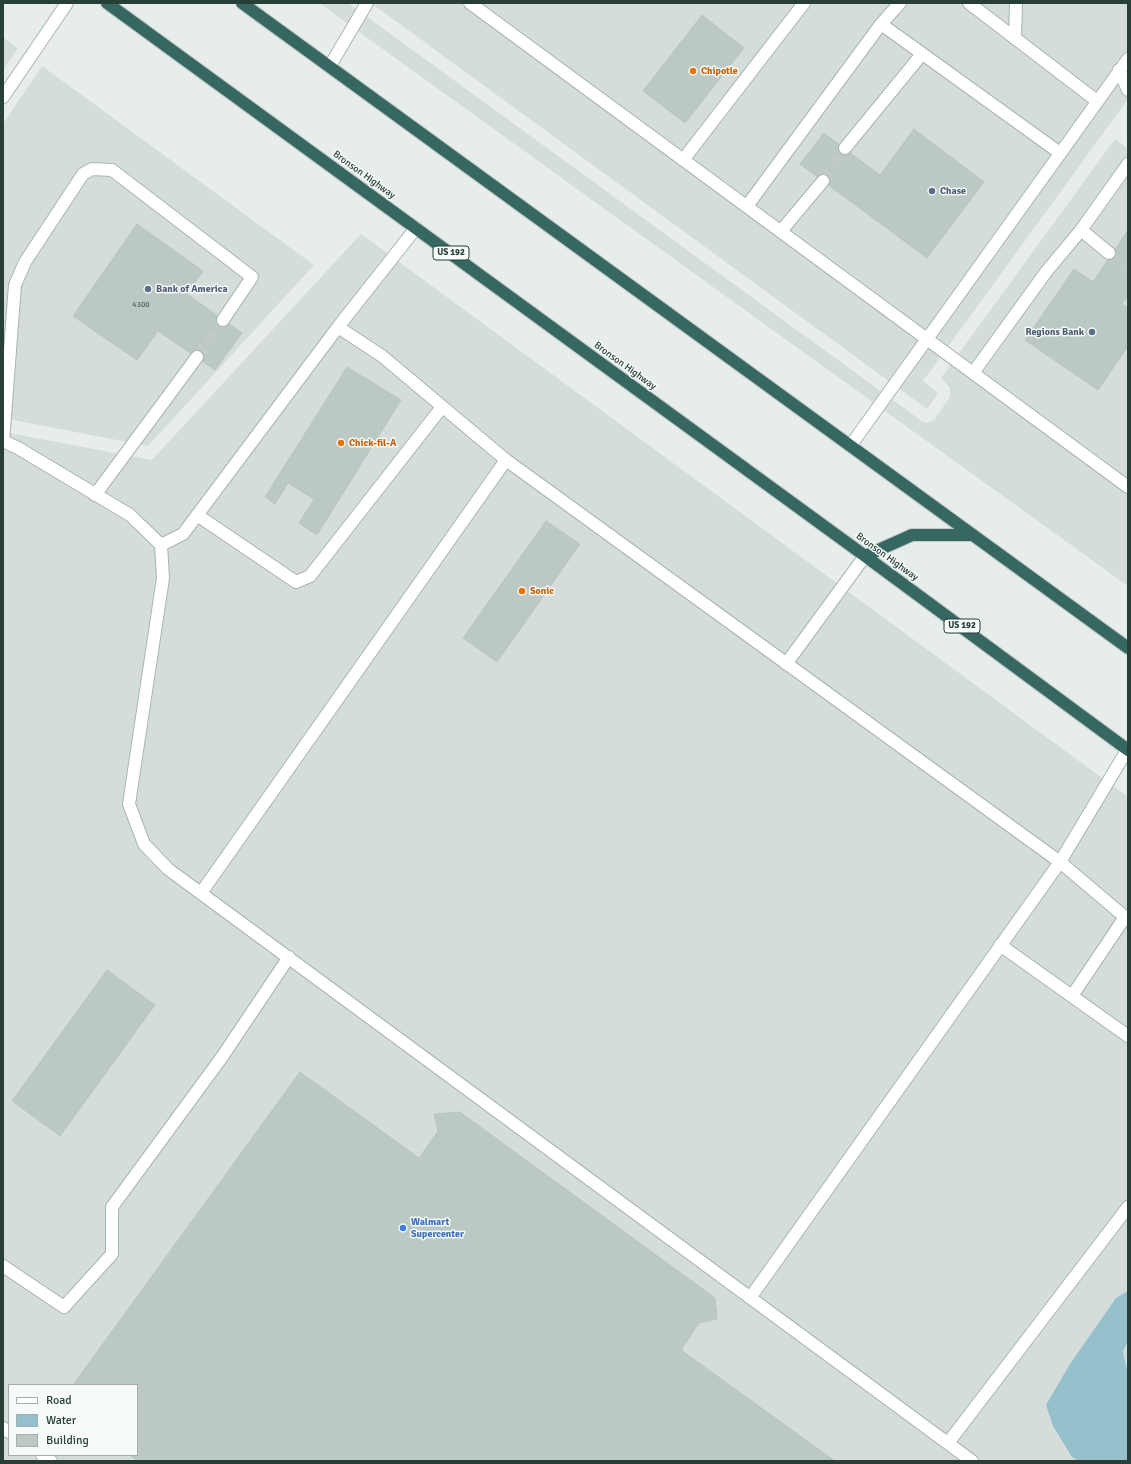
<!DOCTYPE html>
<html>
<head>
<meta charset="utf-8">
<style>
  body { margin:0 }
  #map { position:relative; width:1131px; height:1464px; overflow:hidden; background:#e6edea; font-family:Signika,sans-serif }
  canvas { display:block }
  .frame { position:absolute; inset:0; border:4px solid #273e39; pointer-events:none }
  .legend { position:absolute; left:8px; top:1384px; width:130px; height:72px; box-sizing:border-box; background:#f6faf8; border:1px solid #a3afac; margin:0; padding:5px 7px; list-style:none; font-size:12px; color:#273e39 }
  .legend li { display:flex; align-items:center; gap:8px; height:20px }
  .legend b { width:20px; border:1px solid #a3afac }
</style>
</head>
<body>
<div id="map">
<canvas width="1131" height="1464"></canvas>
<div class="frame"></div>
<ul class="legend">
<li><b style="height:5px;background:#fff"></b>Road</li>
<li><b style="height:11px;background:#95c0cc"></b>Water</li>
<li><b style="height:11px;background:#bbc8c4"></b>Building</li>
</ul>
</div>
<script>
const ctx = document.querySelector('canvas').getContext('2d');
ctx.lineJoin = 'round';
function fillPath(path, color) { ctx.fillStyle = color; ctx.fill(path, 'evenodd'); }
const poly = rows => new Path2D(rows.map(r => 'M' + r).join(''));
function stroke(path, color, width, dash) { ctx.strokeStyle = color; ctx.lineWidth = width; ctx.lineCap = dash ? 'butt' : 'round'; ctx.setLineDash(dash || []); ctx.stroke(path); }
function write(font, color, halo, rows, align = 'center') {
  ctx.font = font + ' Signika,sans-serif'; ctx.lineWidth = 3; ctx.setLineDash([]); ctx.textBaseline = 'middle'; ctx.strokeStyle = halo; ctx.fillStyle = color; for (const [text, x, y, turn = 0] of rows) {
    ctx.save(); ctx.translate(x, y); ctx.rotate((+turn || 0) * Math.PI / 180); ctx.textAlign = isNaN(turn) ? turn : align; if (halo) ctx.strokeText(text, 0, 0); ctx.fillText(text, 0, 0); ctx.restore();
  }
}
const built = poly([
  [319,3,348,3,923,422,927,423,934,420,950,397,950,388,941,378,1115,139,1128,149,1128,586],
  [371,3,1128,3,1128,99,923,381,938,393,927,409],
  [3,37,18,48,3,70],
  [42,66,314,265,148,446,3,418,3,124],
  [361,234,1128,797,1128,1461,3,1461,3,432,152,460],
  [9,1385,137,1385,137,1455,9,1455]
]);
const water = poly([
  [1128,1291,1128,1341,1123,1351,1126,1367,1128,1369,1128,1461,1079,1461,1072,1457,1053,1426,1046,1405,1070,1364,1116,1298]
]);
const building = poly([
  [702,15,744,48,685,123,643,91,702,15],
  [914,129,984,182,927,258,800,164,824,133,880,175,914,129],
  [137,224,203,271,187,294,242,333,215,370,158,331,137,360,73,316,137,224],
  [1128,230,1128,296,1122,304,1128,308,1128,346,1098,390,1025,340,1074,269,1093,282,1128,230],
  [347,367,401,400,317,535,299,523,314,499,288,483,275,504,265,497,347,367],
  [546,521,580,544,497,662,463,638,546,521],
  [107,970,155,1005,60,1136,12,1101,107,970],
  [300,1072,419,1158,438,1131,434,1114,460,1112,715,1298,717,1319,699,1323,681,1350,835,1461,138,1461,130,1455,137,1455,137,1385,73,1385,300,1072]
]);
const minorTunnel = poly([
  [823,181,845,148],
  [1109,253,1128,270],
  [197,357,223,320]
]);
const minor = poly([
  [470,3,1128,487],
  [900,3,881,24,1060,153],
  [969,3,1097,101],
  [1015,39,1016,3],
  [330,66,367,3],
  [1119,70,1128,90],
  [3,97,67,3],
  [845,148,922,54],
  [683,160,804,3],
  [747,206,881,24],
  [1081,230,1128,164],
  [781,231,823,181],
  [338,327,382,356,506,460,1060,862,1125,917,1072,996],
  [973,373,1046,272,1081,230,1109,253],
  [3,441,18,448,130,515,161,545,163,578,129,804,144,844,168,869,972,1461],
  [3,442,15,285,25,262,83,174,92,169,112,170,252,277,223,320],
  [851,445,1128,59],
  [95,495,197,357],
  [197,515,296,582,310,576,442,407],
  [161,545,183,534,338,327,416,228],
  [786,664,865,556],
  [201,893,506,460],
  [1000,945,1128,1036],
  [3,1266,64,1307,112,1254,112,1207,222,1057,289,957],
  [750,1298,1060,862,1127,750],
  [3,1428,9,1432],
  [948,1443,1128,1207],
  [42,1455,51,1461]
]);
const highway = poly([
  [107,3,865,556,1128,750],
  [242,3,1128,648],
  [865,556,912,535,973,535]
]);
const markers = [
  [693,71,4,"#e8710a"],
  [932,191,4,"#5c6f8a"],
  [148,289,4,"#5c6f8a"],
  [1092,332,4,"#5c6f8a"],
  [341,443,4,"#e8710a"],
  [522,591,4,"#e8710a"],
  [403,1228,4,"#3f7fe0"]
];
const numberNames = [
  ["4300",141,305]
];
const shields = [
  [451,253,36],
  [962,626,36]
];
const shieldNames = [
  ["US 192",451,253],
  ["US 192",962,626]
];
const foodNames = [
  ["Chipotle",701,71],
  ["Chick-fil-A",349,443],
  ["Sonic",530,591]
];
const streetNames = [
  ["Bronson Highway",364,175,36],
  ["Bronson Highway",625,366,36],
  ["Bronson Highway",887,557,36]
];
const serviceNames = [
  ["Chase",940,191],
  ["Bank of America",156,289],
  ["Regions Bank",1084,332,"right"]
];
const shopNames = [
  ["Walmart",411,1222],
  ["Supercenter",411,1234]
];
fillPath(built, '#d4ddda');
fillPath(water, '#95c0cc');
fillPath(building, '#bbc8c4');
stroke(building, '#b9c6c2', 1);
stroke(minorTunnel, '#c0cac7', 12, [12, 6]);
stroke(minor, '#a9b5b1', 14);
stroke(highway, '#c3c9c8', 14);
stroke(minor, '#fff', 12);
stroke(highway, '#366760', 12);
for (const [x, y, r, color] of markers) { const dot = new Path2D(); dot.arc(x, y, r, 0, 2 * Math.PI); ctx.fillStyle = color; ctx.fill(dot); stroke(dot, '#f6faf8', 1.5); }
write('8px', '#4c605c', null, numberNames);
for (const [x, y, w] of shields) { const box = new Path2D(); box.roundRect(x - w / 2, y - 7, w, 14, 3); ctx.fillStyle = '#f6faf8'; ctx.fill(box); stroke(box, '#273e39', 1); }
write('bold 9px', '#273e39', null, shieldNames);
write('bold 10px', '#c56008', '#f6faf8', foodNames, 'left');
write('10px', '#273e39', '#f6faf8', streetNames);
write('bold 10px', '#4e5e75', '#f6faf8', serviceNames, 'left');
write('bold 10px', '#366cbe', '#f6faf8', shopNames, 'left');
</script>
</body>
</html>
